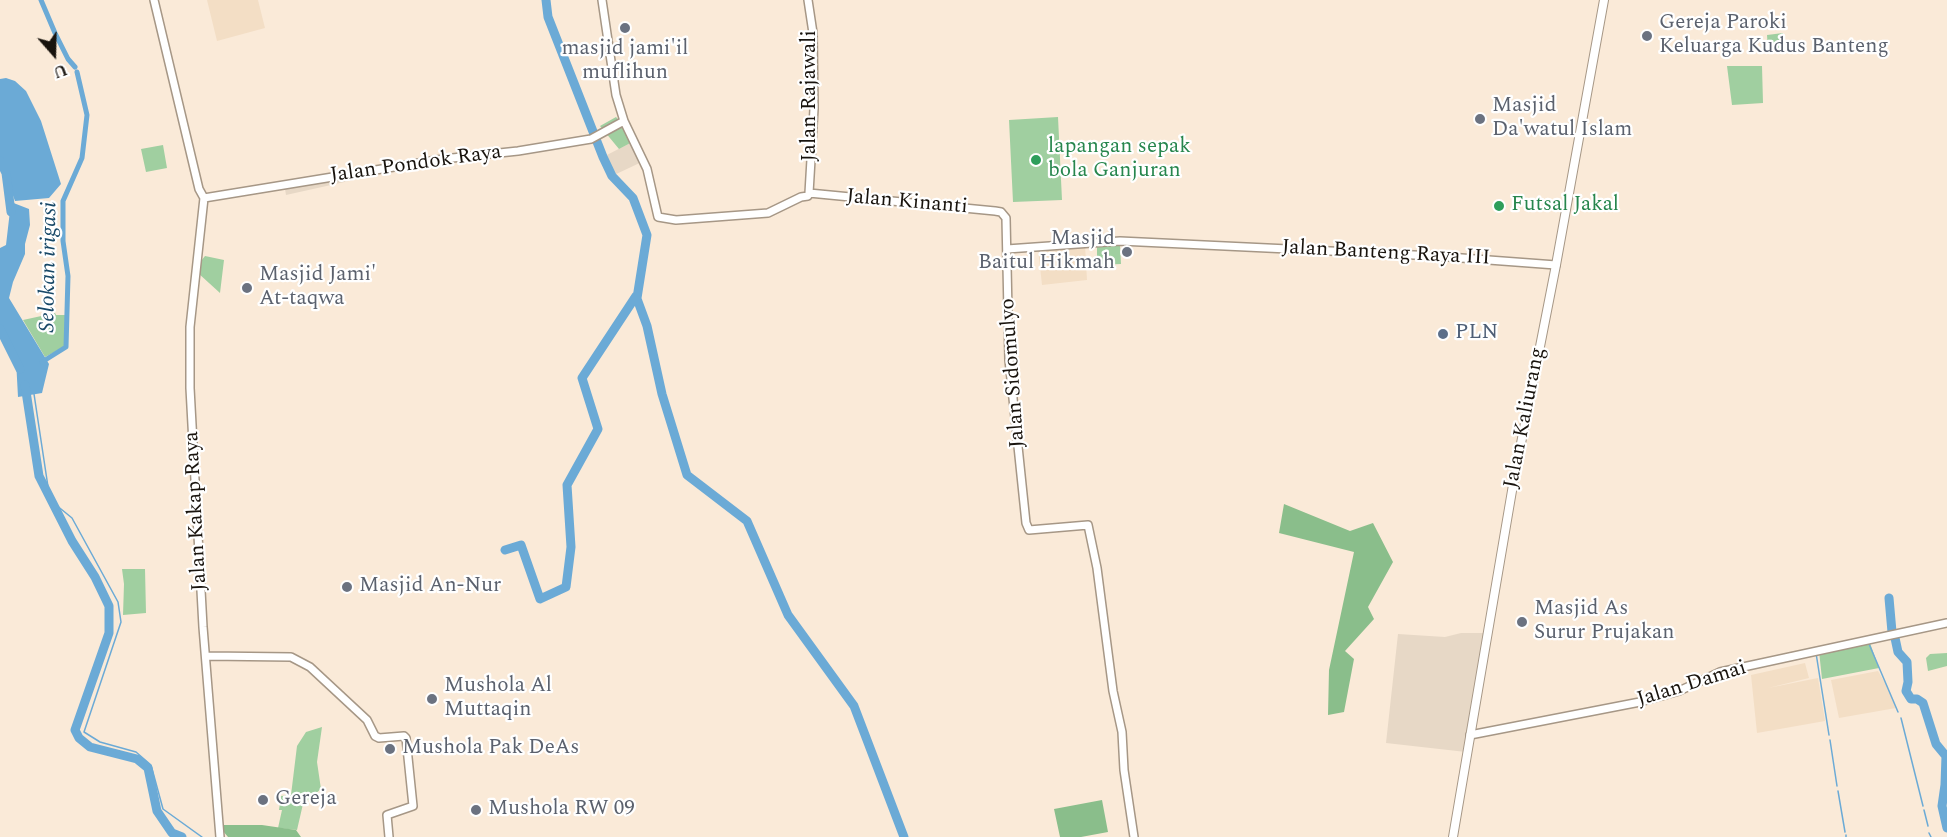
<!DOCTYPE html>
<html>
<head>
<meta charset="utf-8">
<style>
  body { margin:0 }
  #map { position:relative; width:1947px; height:837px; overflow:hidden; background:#faead8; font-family:Spectral,serif }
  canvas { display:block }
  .north { position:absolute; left:24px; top:24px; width:60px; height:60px; -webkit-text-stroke:4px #fff; paint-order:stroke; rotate:160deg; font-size:16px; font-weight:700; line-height:24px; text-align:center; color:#18130d }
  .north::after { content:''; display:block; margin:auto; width:21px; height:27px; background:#18130d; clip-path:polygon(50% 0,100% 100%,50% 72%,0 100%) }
</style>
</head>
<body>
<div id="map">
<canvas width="1947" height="837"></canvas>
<div class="north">U</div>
</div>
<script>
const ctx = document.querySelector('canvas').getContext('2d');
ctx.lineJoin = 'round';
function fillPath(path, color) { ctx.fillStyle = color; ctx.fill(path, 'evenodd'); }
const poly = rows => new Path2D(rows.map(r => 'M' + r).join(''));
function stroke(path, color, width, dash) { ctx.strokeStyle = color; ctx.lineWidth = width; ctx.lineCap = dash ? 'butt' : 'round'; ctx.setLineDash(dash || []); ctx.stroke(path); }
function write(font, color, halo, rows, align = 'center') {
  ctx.font = font + ' Spectral,serif'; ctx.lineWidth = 4.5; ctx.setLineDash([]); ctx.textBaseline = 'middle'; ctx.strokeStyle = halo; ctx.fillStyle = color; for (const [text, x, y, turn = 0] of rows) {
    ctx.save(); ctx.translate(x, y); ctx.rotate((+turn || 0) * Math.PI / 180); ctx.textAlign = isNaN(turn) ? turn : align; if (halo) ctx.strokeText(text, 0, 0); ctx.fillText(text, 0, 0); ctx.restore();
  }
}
const commercial = poly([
  [636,140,646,160,612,176,603,157],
  [448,159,286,195,284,183],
  [1461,633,1486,633,1466,752,1386,743,1398,634,1445,637]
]);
const built = poly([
  [207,0,258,0,265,28,217,41],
  [1085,245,1087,280,1042,285,1038,248],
  [1805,663,1809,678,1768,688,1818,678,1825,721,1757,733,1751,675],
  [1878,671,1887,686,1896,708,1839,718,1831,680]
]);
const green = poly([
  [1783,33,1784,49,1768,50,1767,35],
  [1727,66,1762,66,1763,103,1732,105],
  [616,117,636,140,619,149,600,126],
  [1058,117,1062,200,1013,202,1009,120],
  [163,145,167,168,146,172,141,149],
  [1120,244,1121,264,1097,265,1097,245],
  [205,256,224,260,220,293,198,273,201,261],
  [55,313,56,315,68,315,68,345,45,357,23,320],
  [122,569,145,569,146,613,123,615,124,584],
  [1870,643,1879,668,1822,679,1819,651],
  [1947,653,1947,666,1928,671,1926,658,1930,654],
  [322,727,317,762,321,789,303,804,297,830,278,828,282,810,279,810,281,796,291,795,297,746,306,732]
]);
const forest = poly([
  [1284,504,1350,531,1373,523,1393,562,1368,607,1374,619,1345,651,1354,659,1344,712,1328,715,1329,670,1354,552,1279,533],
  [1102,800,1108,832,1081,837,1060,837,1054,809],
  [218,825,262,825,296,830,301,837,228,837]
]);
const water = poly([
  [6,78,15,81,26,91,41,121,61,184,49,198,15,201,0,160,0,79],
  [11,202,29,209,30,225,25,244,25,254,13,282,9,298,49,364,42,393,18,397,16,360,0,329,0,248,6,245]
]);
const stream = poly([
  [34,394,50,500,72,518,118,602,121,622,84,732,100,742,136,752,151,765,163,809,202,837],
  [1869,644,1898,712],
  [1816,653,1829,735],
  [1901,718,1923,806],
  [1830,740,1837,786],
  [1838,791,1845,832],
  [1924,810,1928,826],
  [1929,833,1931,837],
  [1846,835,1846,837]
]);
const canal = poly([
  [41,0,55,33,68,59,75,67],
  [42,362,66,347,68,276,63,241,63,201,82,158,87,115,77,72]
]);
const river = poly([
  [546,0,548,17,603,157,612,176,633,198,647,235,637,298],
  [0,161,6,173,11,212],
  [0,329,20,369],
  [25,385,39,476,72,541,95,577,109,606,109,633,75,730,79,738,90,747,137,759,148,768,157,811,172,833,182,837],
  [505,550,521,545,540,599,566,587,571,547,567,485,598,429,582,378,636,296,647,326,662,394,687,475,747,521,788,615,854,706,904,837],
  [1889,598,1892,632],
  [1895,638,1898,652,1907,662,1908,682,1906,691,1911,699,1917,699,1923,703,1936,744,1946,756,1945,785,1942,806,1947,828]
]);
const secondary = poly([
  [154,0,199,189,204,198],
  [602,0,616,95,624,121,647,169,658,217,676,220,768,213,801,197,808,196,809,193],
  [808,0,813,33,814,109,809,193],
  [809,193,995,211,1001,212,1006,218,1009,360,1026,523,1029,530,1088,525,1097,568,1113,691,1122,732,1124,770,1134,837],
  [204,198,190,327,190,388,203,627,220,837],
  [204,198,443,159,518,151,591,139,624,121],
  [1007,249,1120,241,1435,256,1556,265],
  [207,656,291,657,310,667,367,720,375,736,379,738,404,736,406,738,413,806,387,815,389,837],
  [1470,735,1640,702,1679,691,1720,672,1947,623]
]);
const primary = poly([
  [1453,837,1514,479,1556,265,1604,0]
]);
const markers = [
  [625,28,6,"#6b7280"],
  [1647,36,6,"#6b7280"],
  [1480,119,6,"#6b7280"],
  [1036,160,6,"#2e9e5b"],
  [1499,206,6,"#2e9e5b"],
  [1127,252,6,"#6b7280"],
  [247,288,6,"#6b7280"],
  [1443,334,6,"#5c6f8a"],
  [347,587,6,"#6b7280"],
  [1522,622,6,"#6b7280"],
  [432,699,6,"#6b7280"],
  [390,749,6,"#6b7280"],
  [263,800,6,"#6b7280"],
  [476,810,6,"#6b7280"]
];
const worshipNames = [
  ["Gereja Paroki",1659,24],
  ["Keluarga Kudus Banteng",1659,48],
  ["masjid jami'il",625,50,"center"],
  ["muflihun",625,74,"center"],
  ["Masjid",1492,107],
  ["Da'watul Islam",1492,131],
  ["Masjid",1115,240,"right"],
  ["Baitul Hikmah",1115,264,"right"],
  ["Masjid Jami'",259,276],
  ["At-taqwa",259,300],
  ["Masjid An-Nur",359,587],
  ["Masjid As",1534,610],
  ["Surur Prujakan",1534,634],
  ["Mushola Al",444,687],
  ["Muttaqin",444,711],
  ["Mushola Pak DeAs",402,749],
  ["Gereja",275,800],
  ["Mushola RW 09",488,810]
];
const streetNames = [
  ["Jalan Rajawali",811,96,-90],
  ["Jalan Pondok Raya",416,165,-8],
  ["Jalan Kinanti",907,203,5],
  ["Jalan Banteng Raya III",1386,254,3],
  ["Jalan Sidomulyo",1014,373,-94],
  ["Jalan Kaliurang",1526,418,-79],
  ["Jalan Kakap Raya",197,511,-93],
  ["Jalan Damai",1692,685,-17]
];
const leisureNames = [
  ["lapangan sepak",1048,148],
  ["bola Ganjuran",1048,172],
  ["Futsal Jakal",1511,206]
];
const serviceNames = [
  ["PLN",1455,334]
];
const waterNames = [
  ["Selokan irigasi",50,267,-89]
];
fillPath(commercial, '#e7d8c6');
fillPath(built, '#f3dec5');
fillPath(green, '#a0cfa0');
fillPath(forest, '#8abe8b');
fillPath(water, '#6baad6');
stroke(stream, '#6baad6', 1.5);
stroke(canal, '#6baad6', 5);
stroke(river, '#6baad6', 9);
stroke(secondary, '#a69786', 10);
stroke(primary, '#a69786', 10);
stroke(secondary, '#fff', 7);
stroke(primary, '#fff', 8);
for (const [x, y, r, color] of markers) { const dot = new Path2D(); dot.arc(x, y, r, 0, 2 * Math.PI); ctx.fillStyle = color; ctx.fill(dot); stroke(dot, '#fff', 2); }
write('21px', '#5b616d', '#fff', worshipNames, 'left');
write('21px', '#18130d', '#fff', streetNames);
write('21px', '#27864d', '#fff', leisureNames, 'left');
write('21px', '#4e5e75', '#fff', serviceNames, 'left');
write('italic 22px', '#184867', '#fff', waterNames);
</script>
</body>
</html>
